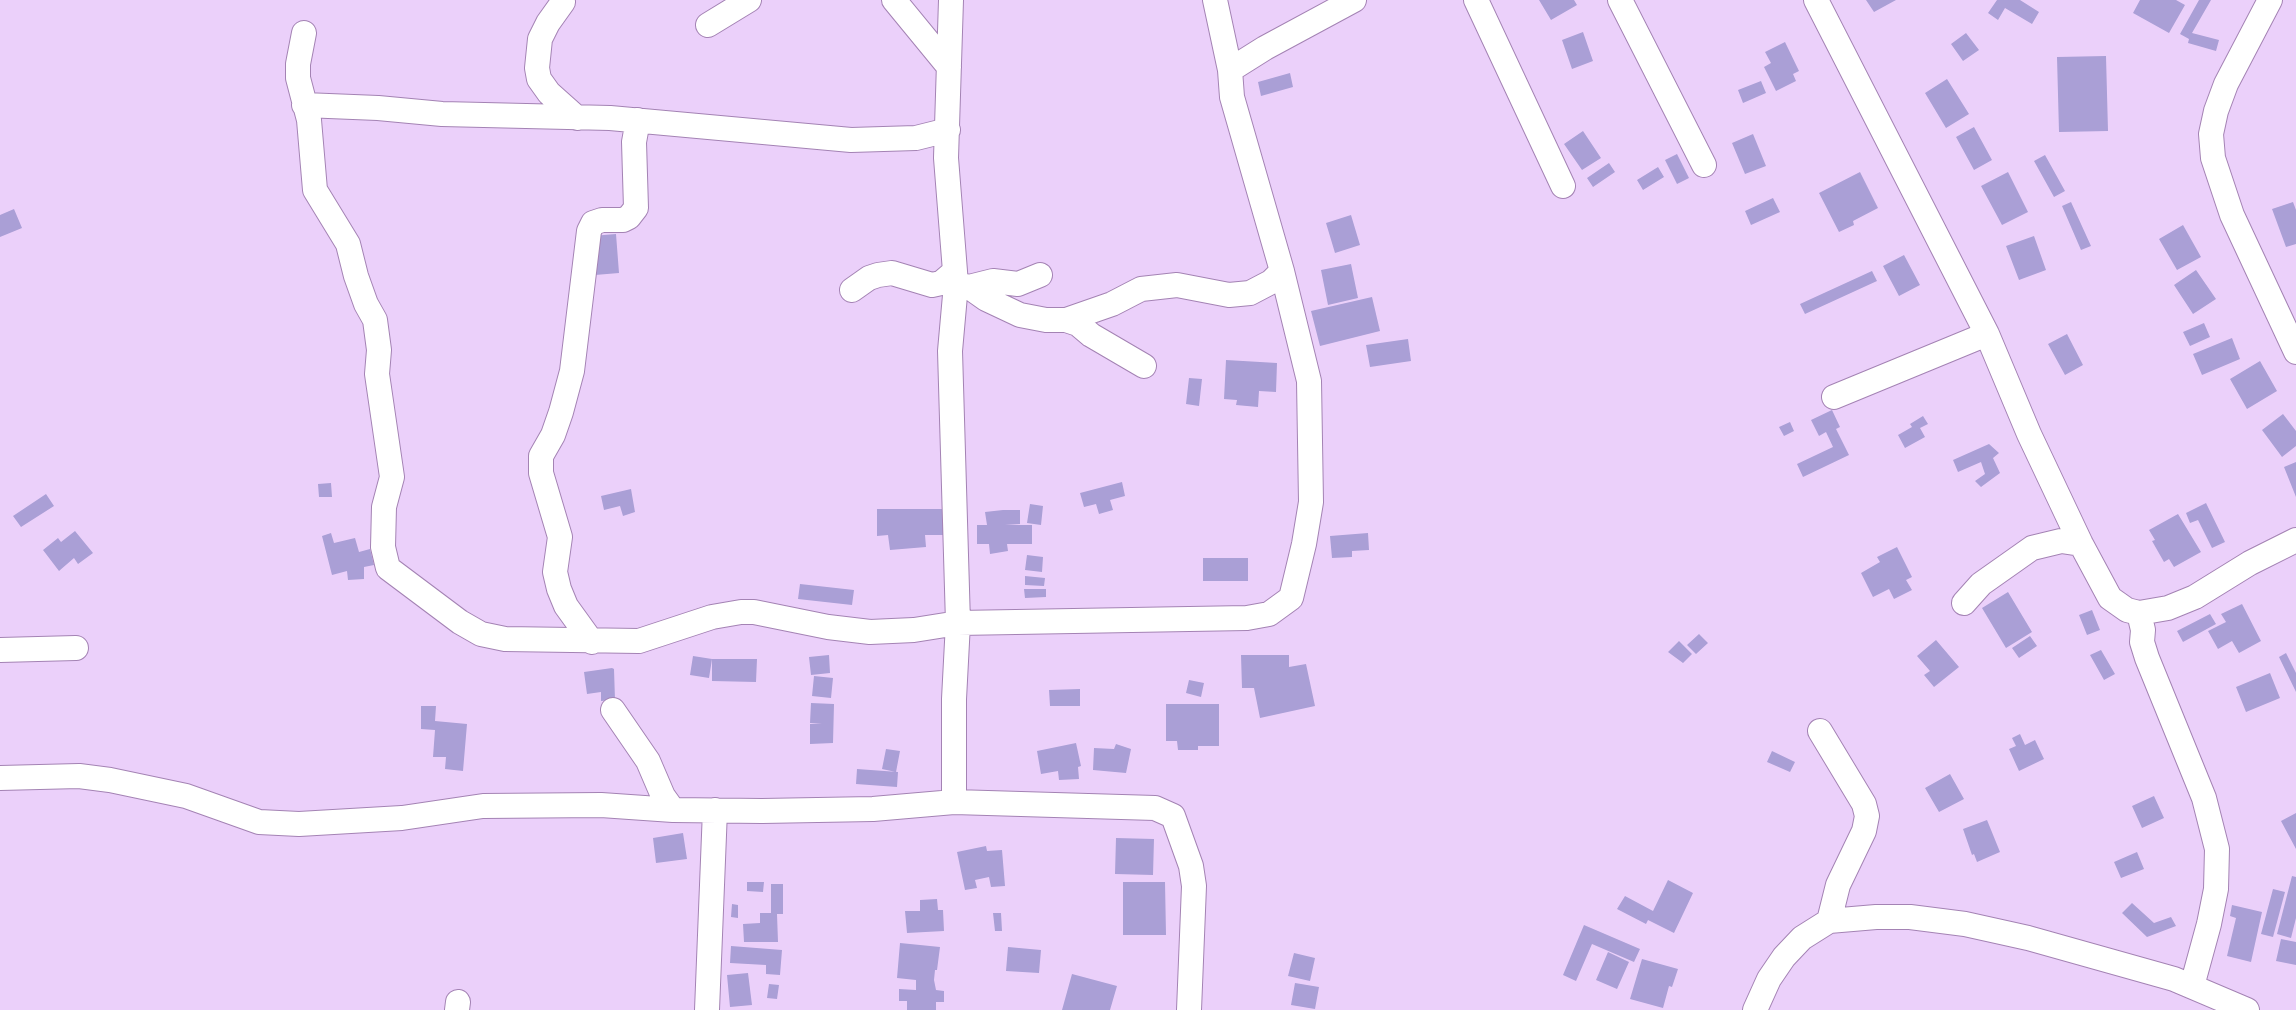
<!DOCTYPE html>
<html>
<head>
<meta charset="utf-8">
<style>
  body { margin:0 }
  canvas { display:block; background:#ebd0fa }
</style>
</head>
<body>
<canvas width="2296" height="1010"></canvas>
<script>
const ctx = document.querySelector('canvas').getContext('2d');
ctx.lineJoin = 'round';
function fillPath(path, color) { ctx.fillStyle = color; ctx.fill(path, 'evenodd'); }
const poly = rows => new Path2D(rows.map(r => 'M' + r).join(''));
function stroke(path, color, width, dash) { ctx.strokeStyle = color; ctx.lineWidth = width; ctx.lineCap = dash ? 'butt' : 'round'; ctx.setLineDash(dash || []); ctx.stroke(path); }
const building = poly([
  [1539,0,1574,0,1577,5,1551,20],
  [1866,0,1896,0,1874,12],
  [1997,0,2020,0,2039,12,2032,24,2005,8,1998,20,1988,13],
  [2140,0,2176,0,2185,5,2169,33,2133,13],
  [2199,0,2211,0,2192,33,2219,40,2216,51,2188,43,2189,39,2180,34],
  [1583,32,1593,61,1572,69,1562,40],
  [1966,33,1979,50,1963,61,1951,44],
  [1785,42,1799,71,1793,74,1796,81,1776,91,1764,67,1771,63,1765,52],
  [2106,56,2108,131,2059,132,2057,57],
  [1290,73,1293,87,1261,96,1258,82],
  [1947,79,1969,114,1946,128,1925,93],
  [1761,81,1766,93,1743,103,1738,90],
  [1974,127,1992,160,1974,170,1956,137],
  [1583,131,1601,158,1582,170,1564,144],
  [1753,134,1766,166,1745,174,1732,143],
  [1677,154,1689,178,1677,184,1665,160],
  [2045,155,2065,191,2054,197,2034,161],
  [1609,163,1615,172,1593,187,1587,178],
  [1658,167,1664,177,1643,190,1637,180],
  [1860,172,1878,208,1853,221,1854,225,1839,232,1819,193],
  [2008,172,2028,212,2002,225,1981,186],
  [1773,198,1780,212,1751,225,1745,211],
  [2071,202,2091,246,2081,250,2062,206],
  [2293,202,2296,210,2296,244,2286,247,2272,209],
  [14,209,22,228,0,237,0,215],
  [1351,215,1360,245,1335,253,1326,223],
  [2183,225,2201,257,2177,270,2159,239],
  [616,234,619,273,595,275,592,236],
  [2034,236,2046,270,2019,280,2006,246],
  [1904,255,1920,285,1899,296,1883,266],
  [1351,264,1358,298,1328,305,1321,270],
  [2196,270,2216,299,2193,314,2174,285],
  [1872,271,1877,281,1805,314,1800,304],
  [1372,297,1380,331,1320,346,1311,311],
  [2204,323,2210,337,2190,346,2183,332],
  [2067,334,2083,365,2065,375,2048,344],
  [2232,338,2240,359,2202,375,2193,354],
  [1408,339,1411,361,1370,367,1366,345],
  [1226,360,1277,363,1276,392,1259,391,1258,407,1236,405,1237,400,1224,399],
  [2260,361,2277,391,2247,409,2230,379],
  [1189,378,1202,379,1199,406,1186,404],
  [1832,410,1840,427,1836,429,1849,455,1803,477,1797,464,1833,447,1826,432,1819,436,1811,420],
  [2283,414,2296,431,2296,446,2282,457,2262,430],
  [1923,416,1928,424,1920,428,1925,437,1905,448,1898,435,1912,427,1910,424],
  [1790,422,1794,431,1784,436,1779,427],
  [1989,444,1999,453,1993,458,2000,473,1981,487,1975,481,1985,474,1981,462,1958,472,1953,460],
  [2296,462,2296,497,2284,467],
  [1122,482,1125,496,1110,500,1113,510,1099,514,1096,504,1084,507,1080,493],
  [331,483,332,497,319,497,318,484],
  [631,489,635,512,623,516,620,506,604,510,601,496],
  [46,494,54,506,21,527,13,516],
  [2206,503,2225,542,2212,548,2198,520,2190,523,2186,513],
  [1030,504,1043,506,1041,525,1027,523],
  [877,509,945,509,945,535,925,535,926,547,890,550,888,535,877,536],
  [1003,510,1020,510,1020,524,1005,525,1032,525,1032,544,1007,544,1008,551,990,554,989,544,977,544,977,525,987,525,985,512],
  [2178,514,2201,552,2174,567,2169,559,2164,562,2152,541,2155,540,2149,530],
  [75,531,93,553,78,564,74,558,59,571,43,550,58,538,61,542],
  [331,533,334,543,355,538,359,552,370,549,374,565,364,567,364,579,348,580,347,571,332,575,322,536],
  [1368,533,1369,550,1352,551,1352,557,1332,558,1330,536],
  [1897,547,1912,577,1906,580,1912,590,1894,599,1889,589,1873,597,1861,573,1880,562,1877,557],
  [1027,555,1043,557,1042,572,1025,570],
  [1203,558,1248,558,1248,581,1203,581],
  [1025,576,1045,578,1044,586,1025,585],
  [800,584,854,590,852,605,798,599],
  [1024,589,1046,589,1046,597,1025,598],
  [2008,592,2032,632,2006,648,1982,608],
  [2242,604,2261,641,2239,653,2232,641,2218,649,2208,631,2226,622,2221,614],
  [2092,610,2100,630,2087,635,2079,615],
  [2210,614,2216,624,2183,642,2177,631],
  [1699,634,1708,643,1696,654,1687,645],
  [2030,636,2037,646,2019,658,2012,648],
  [1936,640,1959,667,1934,687,1924,675,1930,671,1917,656],
  [1679,641,1692,654,1683,663,1668,652],
  [2101,650,2115,674,2104,680,2090,655],
  [2286,653,2296,673,2296,692,2279,657],
  [829,655,830,673,811,675,809,657],
  [1241,655,1289,655,1289,667,1306,664,1315,706,1260,718,1254,688,1242,688],
  [693,656,712,659,757,659,756,682,712,681,712,659,709,678,690,675],
  [612,668,614,669,615,700,601,701,601,692,587,694,584,672],
  [2270,673,2280,698,2246,712,2236,687],
  [814,676,833,678,831,698,812,696],
  [1189,680,1204,683,1201,697,1186,693],
  [1080,689,1080,706,1050,706,1049,690],
  [811,703,834,704,833,743,810,744,810,724,822,724,810,723],
  [1166,704,1219,704,1219,746,1198,746,1198,750,1178,750,1177,741,1166,741],
  [421,706,436,706,435,721,467,724,463,771,445,769,446,757,433,757,435,730,421,729],
  [2020,734,2025,745,2035,740,2044,759,2019,771,2009,749,2016,746,2012,738],
  [1076,743,1081,766,1078,767,1079,779,1059,780,1058,771,1041,774,1037,751],
  [1116,744,1131,749,1126,773,1093,770,1094,748,1114,749],
  [886,749,900,751,896,772,882,769],
  [1772,751,1795,762,1790,772,1767,762],
  [857,769,898,772,897,787,856,784],
  [1950,774,1964,799,1939,812,1925,788],
  [2154,796,2164,818,2142,828,2132,806],
  [2296,813,2296,849,2281,821],
  [1987,820,2000,852,1977,862,1974,854,1972,855,1963,829],
  [683,833,687,859,656,863,653,838],
  [1116,838,1154,839,1153,875,1115,874],
  [986,846,987,851,1002,850,1005,886,991,887,989,877,975,880,977,888,965,890,957,852],
  [2137,852,2144,869,2121,878,2114,862],
  [2292,876,2296,877,2296,918,2291,938,2277,934],
  [1668,880,1693,893,1674,933,1648,920,1646,924,1617,909,1625,896,1653,911],
  [747,882,764,882,763,892,747,891],
  [1123,882,1165,882,1166,935,1123,935],
  [771,884,783,884,783,914,777,914,778,942,744,942,743,924,760,923,760,913,771,913],
  [2273,889,2285,892,2273,937,2261,934],
  [937,899,938,910,943,910,944,931,907,933,905,911,920,911,920,900],
  [2132,903,2154,923,2171,917,2176,926,2147,937,2122,913],
  [732,904,738,905,738,918,731,917],
  [2232,905,2262,912,2251,962,2227,956,2236,918,2230,916],
  [993,913,1001,913,1002,931,995,931],
  [1584,925,1640,949,1634,962,1592,944,1576,981,1563,975],
  [2281,939,2296,942,2296,965,2276,961],
  [900,943,940,947,937,970,935,970,934,980,936,990,944,991,944,1002,936,1002,936,1010,907,1010,907,1001,899,1001,899,989,916,990,916,980,897,978],
  [731,946,782,950,780,975,766,974,766,965,730,963],
  [1008,947,1041,950,1039,973,1006,971],
  [1608,952,1629,962,1617,989,1596,980],
  [1294,953,1315,958,1310,981,1288,976],
  [1642,959,1678,969,1672,987,1669,986,1663,1008,1630,999],
  [748,973,752,1005,730,1007,727,975],
  [1072,974,1117,986,1110,1010,1062,1010],
  [1295,983,1319,987,1315,1009,1291,1005],
  [769,984,779,985,777,999,767,998]
]);
const minor = poly([
  [894,0,949,67],
  [951,0,946,158,956,284,950,351,958,623,954,699,954,802],
  [1476,0,1563,186],
  [1620,0,1704,165],
  [1816,0,1987,334,2029,434,2081,544,2110,598,2127,610,2139,613,2168,608,2195,597,2250,563,2296,540],
  [2270,0,2226,84,2216,111,2211,134,2213,158,2232,215,2296,352],
  [563,2,548,23,540,39,537,68,539,79,549,93,577,118],
  [708,25,749,0],
  [304,33,298,64,298,78,309,120,315,190,348,244,356,276,366,304,375,320,379,350,377,374,392,477,384,507,383,547,388,568,460,622,481,634,505,639,639,641,712,617,741,612,754,612,828,627,870,632,914,630,958,623,1247,618,1269,614,1291,598,1304,544,1311,502,1309,381,1282,271,1232,97,1230,70,1215,0],
  [1230,70,1265,48,1354,0],
  [304,105,378,108,442,114,610,118,851,140,916,138,948,130],
  [956,284,969,287,986,299,1020,315,1046,320,1066,320,1078,324,1091,335,1144,366],
  [969,287,993,281,1018,284,1040,275],
  [852,290,869,278,878,275,892,273,932,285,941,283,955,271],
  [1066,320,1112,304,1141,289,1177,285,1229,295,1250,293,1271,282,1282,271],
  [1834,397,1987,334],
  [1964,603,1981,584,2032,548,2061,541,2081,544],
  [2139,613,2143,630,2142,642,2147,658,2204,798,2217,849,2216,889,2209,924,2192,986],
  [592,642,566,606,559,589,555,572,560,537,541,473,541,456,553,435,561,412,572,371,589,231,593,223,602,220,623,220,629,217,636,208,634,142,638,120],
  [0,650,76,648],
  [613,710,648,761,663,796,673,810],
  [1820,731,1864,804,1867,816,1864,831,1838,885,1829,921],
  [0,778,79,776,110,780,186,796,259,822,299,824,402,818,483,806,601,805,673,810,762,811,873,809,954,802,1155,808,1173,816,1191,866,1194,886,1189,1010],
  [457,1010,458,1002],
  [707,1010,715,810],
  [1755,1010,1769,979,1784,957,1802,938,1829,921,1876,917,1910,917,1965,924,2028,938,2174,979,2247,1010]
]);
fillPath(building, '#aa9fd6');
stroke(minor, '#a483b4', 26);
stroke(minor, '#fff', 24);
</script>
</body>
</html>
